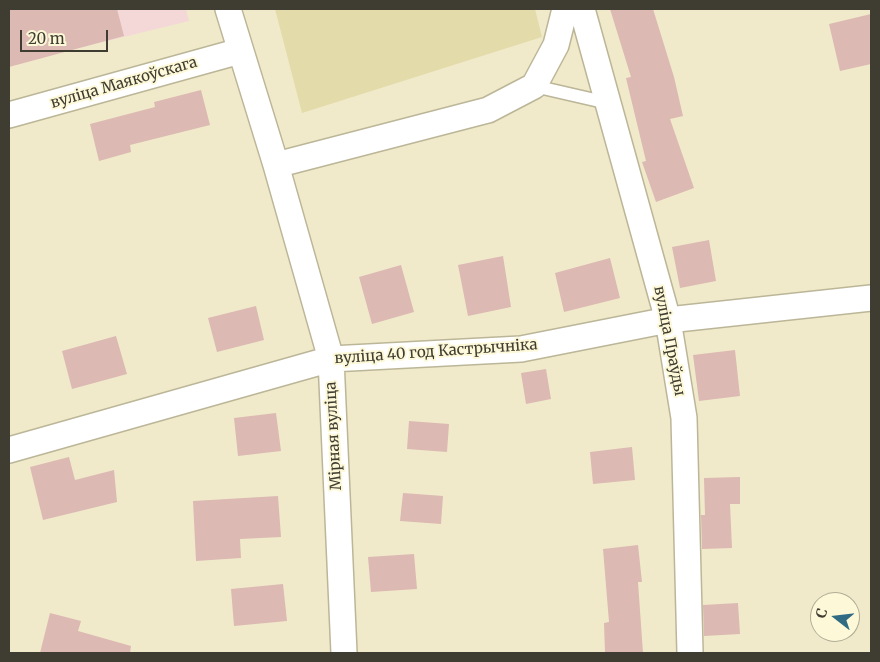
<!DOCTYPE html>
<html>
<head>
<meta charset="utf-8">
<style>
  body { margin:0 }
  #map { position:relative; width:880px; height:662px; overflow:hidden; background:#f0eacb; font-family:Merriweather,serif }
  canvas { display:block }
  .frame { position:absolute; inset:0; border:10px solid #3f3d31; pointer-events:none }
  .north { position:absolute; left:810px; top:592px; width:50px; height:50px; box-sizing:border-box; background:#fdf8d8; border:1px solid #b1ad95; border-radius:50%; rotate:286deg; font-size:14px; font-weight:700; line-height:20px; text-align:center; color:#3f3d31 }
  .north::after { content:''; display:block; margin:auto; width:18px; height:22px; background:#2f6c83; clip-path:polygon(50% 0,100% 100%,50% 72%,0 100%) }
  .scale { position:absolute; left:20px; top:30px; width:88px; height:22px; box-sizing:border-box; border:2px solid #3f3d31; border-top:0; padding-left:6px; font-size:15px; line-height:18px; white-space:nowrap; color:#3f3d31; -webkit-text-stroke:4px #fdf8d8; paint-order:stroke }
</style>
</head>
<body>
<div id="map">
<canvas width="880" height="662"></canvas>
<div class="frame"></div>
<div class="north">С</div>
<div class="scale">20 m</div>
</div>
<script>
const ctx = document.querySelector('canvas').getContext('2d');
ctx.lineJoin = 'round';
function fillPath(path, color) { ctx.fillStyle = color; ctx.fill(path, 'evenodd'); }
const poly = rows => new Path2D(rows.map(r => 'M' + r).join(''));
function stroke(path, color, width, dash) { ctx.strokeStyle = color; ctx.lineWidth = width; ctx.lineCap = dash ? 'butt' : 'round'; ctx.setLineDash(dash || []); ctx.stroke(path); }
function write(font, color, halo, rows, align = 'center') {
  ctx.font = font + ' Merriweather,serif'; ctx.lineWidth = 4; ctx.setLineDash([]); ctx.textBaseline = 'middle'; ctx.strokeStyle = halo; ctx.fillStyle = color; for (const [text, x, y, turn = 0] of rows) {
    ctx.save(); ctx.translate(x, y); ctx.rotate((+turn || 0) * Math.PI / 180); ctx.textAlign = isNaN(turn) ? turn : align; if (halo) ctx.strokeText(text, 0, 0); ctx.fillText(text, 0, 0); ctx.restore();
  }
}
const education = poly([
  [9,9,186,9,189,21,9,65]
]);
const green = poly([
  [275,9,535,9,542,37,302,113]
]);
const building = poly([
  [9,9,117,9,124,36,9,67],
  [610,9,653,9,674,77,683,116,670,119,694,188,656,202,642,162,646,161,626,78,631,77],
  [871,14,871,64,840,71,829,24],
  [201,90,210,125,130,145,131,152,99,161,90,124,155,107,154,102],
  [709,240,716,281,680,288,672,247],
  [503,256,511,307,468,316,458,265],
  [610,258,620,298,564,312,555,273],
  [401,265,414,312,372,324,359,277],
  [256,306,264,340,217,352,208,318],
  [116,336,127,374,72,389,62,351],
  [735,350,740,396,699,401,693,355],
  [546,369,551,399,526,404,521,373],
  [276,413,281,451,238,456,234,418],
  [409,421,449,424,447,452,407,449],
  [632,447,635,480,593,484,590,452],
  [69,457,75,480,114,470,117,502,43,520,30,467],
  [740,477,740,504,730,504,732,548,702,549,701,515,705,515,704,478],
  [403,493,443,496,441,524,400,521],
  [278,496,281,537,240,539,241,558,196,561,193,501],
  [638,545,642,582,638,582,643,653,605,653,604,623,609,622,603,549],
  [414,554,417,589,371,592,368,557],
  [283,584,287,621,234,626,231,589],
  [738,603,740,634,704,636,703,605],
  [50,613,81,621,78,631,131,646,130,653,40,653]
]);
const lane = poly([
  [534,86,608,103]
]);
const street = poly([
  [228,9,276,165,331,359,344,653],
  [582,9,668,320,684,418,690,653],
  [9,115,240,51],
  [276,165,488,110,534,86,556,45,565,9],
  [9,450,331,359,521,349,668,320,871,298]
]);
const streetNames = [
  ["вуліца Маякоўскага",124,83,-16],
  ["вуліца Праўды",669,341,79],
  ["вуліца 40 год Кастрычніка",436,352,-4],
  ["Мірная вуліца",334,436,-93]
];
fillPath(education, '#f3d8d7');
fillPath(green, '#e3dba9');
fillPath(building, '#dcb9b2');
stroke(lane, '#bcb698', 15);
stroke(street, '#bcb698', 28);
stroke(lane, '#fff', 12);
stroke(street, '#fff', 25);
write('15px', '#3f3d31', '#fdf8d8', streetNames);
</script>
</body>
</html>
